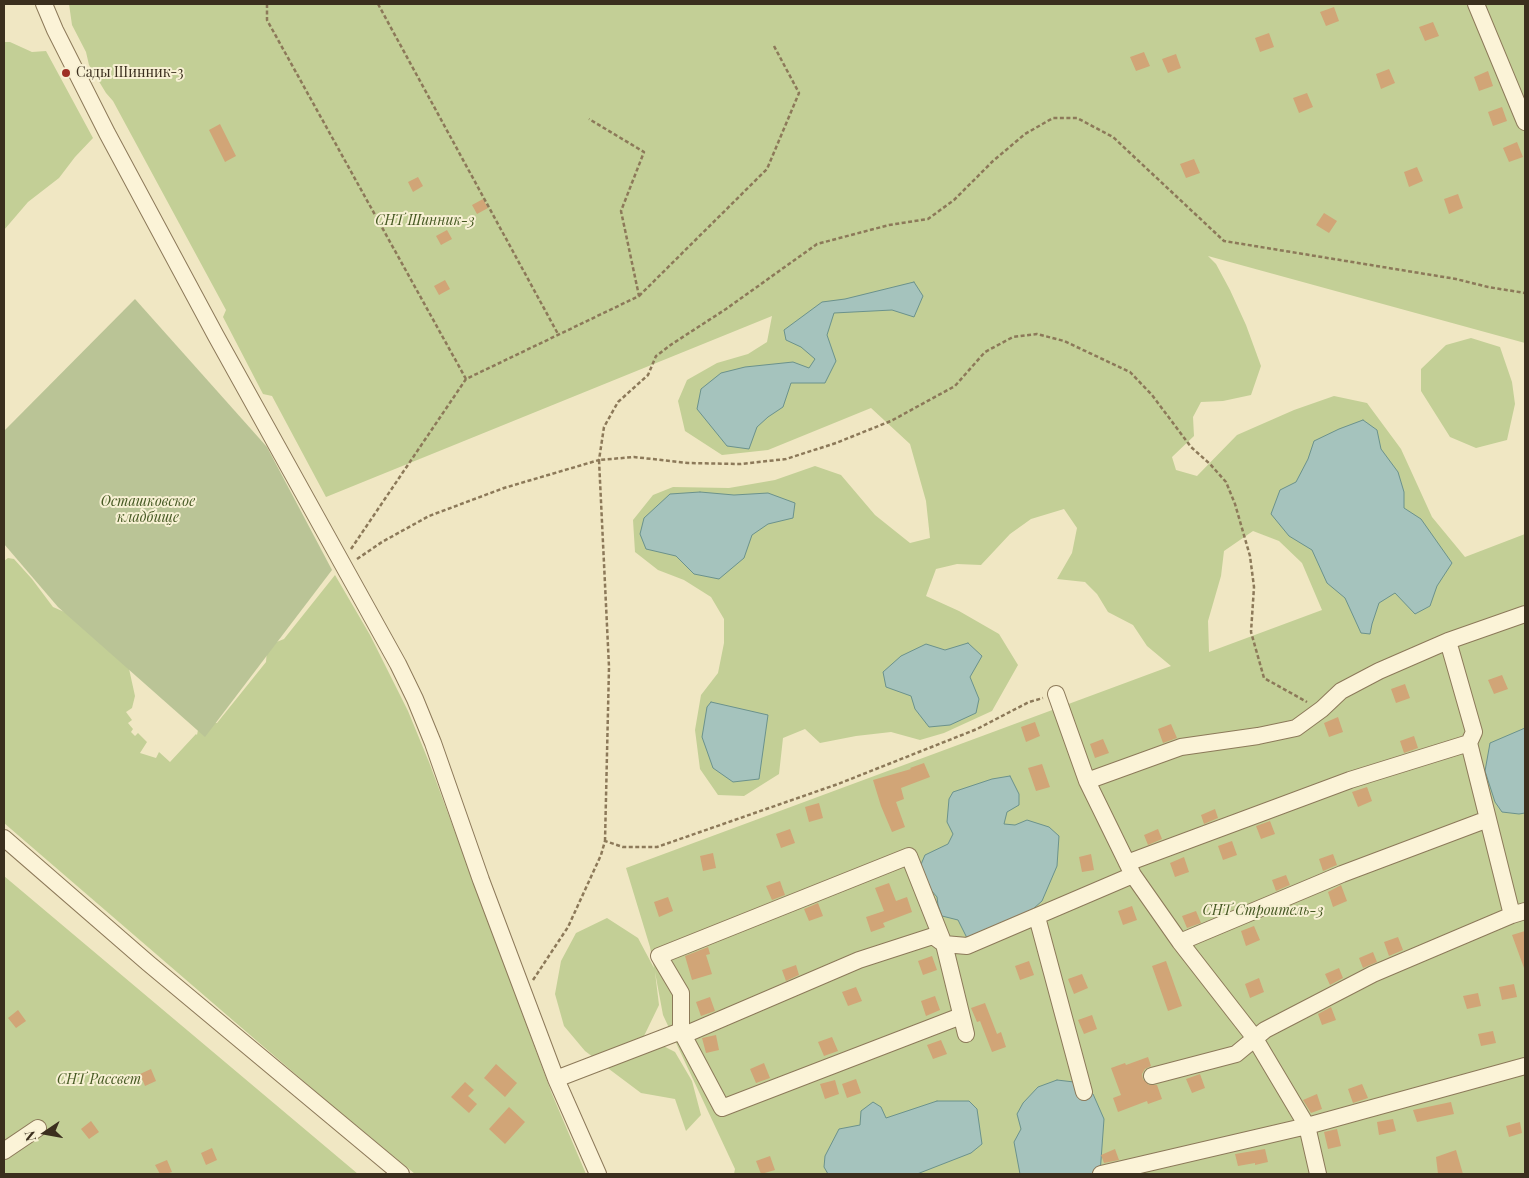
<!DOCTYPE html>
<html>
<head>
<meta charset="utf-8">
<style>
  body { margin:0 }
  #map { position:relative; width:1529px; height:1178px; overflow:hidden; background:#f0e7c3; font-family:"Playfair Display",serif }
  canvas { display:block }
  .frame { position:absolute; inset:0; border:5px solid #3b2f1e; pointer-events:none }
  .north { position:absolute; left:20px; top:1108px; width:50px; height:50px; -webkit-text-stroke:4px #f7f0d3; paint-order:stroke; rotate:258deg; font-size:14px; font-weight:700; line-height:20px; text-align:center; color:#3b2f1e }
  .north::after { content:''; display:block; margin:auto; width:18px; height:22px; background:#3b2f1e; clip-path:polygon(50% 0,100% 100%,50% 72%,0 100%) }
</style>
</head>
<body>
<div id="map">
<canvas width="1529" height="1178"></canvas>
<div class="frame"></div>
<div class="north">N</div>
</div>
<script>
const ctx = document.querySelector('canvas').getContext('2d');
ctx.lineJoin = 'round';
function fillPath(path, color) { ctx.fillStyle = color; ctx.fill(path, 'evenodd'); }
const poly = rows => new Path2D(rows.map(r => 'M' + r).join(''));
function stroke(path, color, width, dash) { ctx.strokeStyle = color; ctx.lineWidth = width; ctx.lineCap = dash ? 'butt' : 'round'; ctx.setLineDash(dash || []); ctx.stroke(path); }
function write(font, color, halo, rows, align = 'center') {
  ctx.font = font + ' "Playfair Display",serif'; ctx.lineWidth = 4; ctx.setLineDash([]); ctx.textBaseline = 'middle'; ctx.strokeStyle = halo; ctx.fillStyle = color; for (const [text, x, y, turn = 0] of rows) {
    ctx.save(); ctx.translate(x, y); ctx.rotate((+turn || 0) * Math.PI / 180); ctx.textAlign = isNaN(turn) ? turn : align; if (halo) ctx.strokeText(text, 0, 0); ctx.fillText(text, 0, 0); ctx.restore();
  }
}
const green = poly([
  [69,4,1525,4,1525,343,1208,256,1216,264,1230,290,1246,325,1261,366,1251,395,1223,401,1201,402,1193,417,1194,436,1172,457,1176,470,1197,476,1237,435,1294,410,1334,396,1367,403,1401,449,1432,517,1465,557,1525,534,1525,1174,734,1174,735,1169,663,1015,655,972,659,1005,644,1036,675,1052,692,1081,701,1115,686,1131,675,1099,641,1093,585,1051,564,1026,555,994,561,961,576,933,607,918,638,938,654,968,650,947,626,868,1171,666,1147,646,1133,625,1108,612,1097,594,1085,582,1057,579,1072,553,1077,528,1064,509,1031,519,1010,534,981,565,957,564,936,569,926,596,959,611,999,634,1018,665,992,711,944,733,920,740,891,732,856,736,820,743,805,729,783,738,779,774,744,796,718,795,700,769,695,730,701,695,718,673,724,643,724,619,711,597,684,580,658,570,635,552,633,520,653,495,673,487,729,488,775,480,815,466,841,475,875,515,910,543,930,538,926,501,910,444,871,408,768,450,722,455,685,431,678,401,687,380,717,363,748,354,767,342,772,316,326,497,272,396,263,394,223,317,226,310,113,101,106,93,89,65,86,52,72,25],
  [1253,531,1279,541,1302,563,1322,610,1209,652,1208,621,1221,576,1224,551],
  [4,42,10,42,32,52,46,51,93,138,75,157,59,178,28,202,4,230],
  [1471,338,1500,347,1512,382,1515,404,1507,440,1476,448,1450,437,1421,391,1421,369,1446,345],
  [8,558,14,559,32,579,53,607,122,637,135,696,132,708,126,712,132,720,128,723,133,729,131,732,135,736,138,733,147,742,140,753,156,758,159,752,170,762,196,734,197,735,198,730,207,722,217,723,266,662,267,650,274,643,284,639,335,575,370,635,408,711,429,762,552,1094,586,1174,415,1174,315,1091,4,823,4,561],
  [4,876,358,1174,4,1174]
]);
const cemetery = poly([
  [135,299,267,447,332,570,205,737,58,607,4,544,4,431]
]);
const water = poly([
  [914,282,923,296,914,317,892,310,834,313,827,335,836,361,825,383,791,383,783,407,768,417,757,427,749,449,727,446,697,409,701,389,721,373,745,367,793,362,809,368,815,359,801,347,786,340,784,330,822,302,845,299,914,282],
  [1363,420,1377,430,1381,449,1398,472,1404,492,1404,508,1421,519,1452,563,1437,586,1430,606,1415,614,1395,593,1379,603,1372,624,1370,634,1361,633,1345,598,1327,583,1312,550,1289,536,1271,514,1280,490,1296,482,1308,459,1314,441,1339,429,1363,420],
  [700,492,734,495,768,493,795,503,793,518,768,524,752,535,744,558,719,579,694,574,676,556,646,549,640,534,644,518,670,494,700,492],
  [968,643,982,656,970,677,979,699,976,713,950,725,929,727,915,709,911,696,886,687,883,672,901,656,926,644,945,650,968,643],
  [711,702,768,715,759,779,733,782,713,768,702,737,707,707,711,702],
  [1525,728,1525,813,1519,814,1502,812,1495,802,1485,771,1490,743,1525,728],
  [1010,776,1019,794,1019,805,1007,812,1004,824,1015,825,1027,820,1049,827,1059,836,1057,866,1042,901,1025,916,968,940,958,920,942,916,938,905,937,897,931,890,919,869,925,855,948,844,953,834,947,822,949,799,953,792,992,779,1010,776],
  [1057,1080,1074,1082,1093,1094,1104,1119,1100,1174,1020,1174,1014,1142,1021,1129,1017,1114,1023,1103,1038,1087,1057,1080],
  [937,1101,969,1101,977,1109,982,1144,971,1153,917,1174,828,1174,824,1167,825,1156,839,1129,860,1125,861,1111,873,1102,881,1107,886,1118,937,1101]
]);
const building = poly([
  [1334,7,1339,21,1326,26,1320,12],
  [1433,22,1439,36,1425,41,1419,27],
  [1269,33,1274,47,1260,52,1255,38],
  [1144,52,1150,66,1136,71,1130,57],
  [1176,54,1181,68,1168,73,1162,59],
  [1389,69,1395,83,1381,89,1376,74],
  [1488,71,1493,86,1479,91,1474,77],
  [1307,93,1313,107,1299,113,1293,98],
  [1502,107,1507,121,1493,126,1488,112],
  [220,124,236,156,225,162,209,130],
  [1517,142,1523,157,1509,162,1503,148],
  [1194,159,1200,173,1186,178,1180,164],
  [1417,167,1423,181,1409,187,1404,172],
  [418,177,423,186,413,192,408,182],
  [1458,194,1463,208,1449,214,1444,199],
  [483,199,488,208,477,214,472,205],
  [1324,213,1337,221,1329,233,1316,225],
  [447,230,452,239,441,245,436,236],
  [445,280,450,289,439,295,434,286],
  [1502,675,1508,689,1494,694,1488,680],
  [1405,684,1410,698,1396,703,1391,689],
  [1338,717,1343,732,1329,737,1324,723],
  [1035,722,1040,736,1026,742,1021,727],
  [1171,724,1177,738,1163,743,1158,729],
  [1414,736,1418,748,1404,753,1400,741],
  [1103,739,1109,753,1095,758,1090,744],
  [924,763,930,777,901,788,904,799,896,802,905,827,892,832,881,806,873,780,911,769,910,768],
  [1042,764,1050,787,1036,791,1028,768],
  [1367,787,1372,801,1358,807,1352,792],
  [819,803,823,818,809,822,805,807],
  [1215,809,1218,818,1204,824,1201,815],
  [1270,821,1275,834,1261,839,1256,826],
  [790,829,795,843,781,848,776,834],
  [1158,829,1162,839,1148,845,1144,835],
  [1232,841,1237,855,1223,860,1218,846],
  [713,853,716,868,703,871,700,856],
  [1091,854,1094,870,1082,872,1079,857],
  [1333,854,1337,865,1323,871,1319,859],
  [1184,857,1189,872,1175,877,1170,863],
  [1286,875,1290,885,1276,891,1272,880],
  [780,881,785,895,772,900,766,886],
  [889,883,896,901,907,897,912,912,883,923,885,927,871,932,866,917,884,911,875,888],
  [1341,885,1347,901,1333,907,1328,892],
  [668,897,673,911,659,917,654,902],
  [818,903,823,916,809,921,804,909],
  [1132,906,1137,920,1123,925,1118,911],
  [1196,911,1201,923,1187,928,1182,916],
  [1254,926,1260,940,1246,946,1241,931],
  [1525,931,1525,967,1524,968,1512,935],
  [1398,937,1403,950,1389,956,1384,942],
  [708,947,710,954,706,955,712,974,692,980,685,956],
  [1373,952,1377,962,1363,968,1359,958],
  [932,956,937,970,923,975,918,961],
  [1029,961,1034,975,1020,980,1015,966],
  [1166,961,1182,1006,1168,1011,1152,966],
  [796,965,799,975,786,981,782,970],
  [1339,968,1343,978,1330,985,1325,974],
  [1082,974,1088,988,1074,994,1068,979],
  [1259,978,1264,992,1250,998,1245,984],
  [1514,984,1517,997,1502,1000,1499,987],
  [856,987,862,1001,848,1006,842,992],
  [1478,993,1481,1006,1467,1009,1463,996],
  [935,996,940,1010,926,1016,921,1001],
  [710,997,715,1011,701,1016,696,1002],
  [985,1003,997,1034,1001,1032,1006,1047,992,1052,980,1021,977,1022,971,1008],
  [1331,1007,1336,1020,1322,1025,1318,1014],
  [18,1010,26,1021,16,1028,8,1018],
  [1092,1015,1097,1029,1084,1034,1078,1020],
  [1493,1031,1496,1043,1481,1046,1478,1034],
  [716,1035,719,1050,706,1053,702,1038],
  [832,1037,838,1051,824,1056,818,1042],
  [941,1040,947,1054,933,1059,927,1045],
  [1148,1057,1151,1066,1145,1069,1142,1074,1143,1079,1149,1085,1157,1085,1162,1099,1148,1104,1147,1101,1118,1112,1113,1098,1121,1095,1111,1068,1125,1063,1126,1065],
  [764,1063,770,1078,756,1083,750,1069],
  [496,1064,517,1083,505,1097,484,1078],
  [151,1069,156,1081,145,1086,140,1074],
  [1200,1074,1205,1088,1192,1093,1186,1079],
  [856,1079,861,1093,847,1098,842,1084],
  [835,1080,839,1094,825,1099,820,1084],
  [465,1082,474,1090,468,1096,477,1104,469,1113,451,1097],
  [1362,1084,1368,1098,1353,1103,1348,1089],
  [1317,1094,1322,1109,1311,1113,1303,1100],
  [1451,1102,1454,1114,1417,1122,1413,1110],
  [509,1107,525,1122,505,1144,489,1129],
  [1393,1119,1396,1131,1379,1135,1377,1122],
  [91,1121,99,1132,89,1139,81,1129],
  [1520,1122,1522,1133,1509,1137,1506,1126],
  [1337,1129,1341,1146,1328,1149,1324,1132],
  [212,1148,217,1160,206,1165,201,1153],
  [1115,1149,1119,1160,1104,1163,1101,1155],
  [1265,1149,1268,1162,1255,1165,1255,1163,1238,1166,1235,1154],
  [1456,1150,1463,1174,1438,1174,1436,1157],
  [770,1156,775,1170,761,1174,756,1161],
  [167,1160,172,1172,166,1174,160,1174,155,1165]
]);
const path = poly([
  [267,4,267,20,466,379],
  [378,4,558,334],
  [639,296,767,169,799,93,774,46],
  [351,549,466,379,639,296,621,211,644,152,589,119],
  [357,559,382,542,429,516,504,488,599,460,604,427,618,402,648,375,656,356,672,344,726,309,817,244,889,225,928,219,954,200,993,161,1025,134,1053,118,1077,118,1113,137,1224,241,1456,279,1488,287,1525,293],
  [605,841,609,667,599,460,634,457,688,463,741,464,786,459,836,443,891,421,955,386,985,352,1013,337,1037,334,1064,341,1130,372,1152,395,1191,447,1210,464,1226,482,1235,504,1250,556,1254,587,1251,632,1264,678,1307,702],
  [533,980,568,927,601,855,605,841,623,847,657,847,838,784,977,729,1029,702,1043,698]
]);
const minor = poly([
  [44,4,55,30,107,133,216,336,398,664,415,699,433,743,481,880,556,1079,598,1174],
  [1476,4,1525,122],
  [1448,641,1474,732,1469,743,1512,915],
  [1056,694,1087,781,1133,875,1180,942,1254,1037,1307,1126,1318,1174],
  [1087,781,1181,747,1258,736,1296,728,1322,709,1341,691,1379,671,1448,641,1525,614],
  [4,838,148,963,401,1174],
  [1127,863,1350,780,1469,743],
  [1037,917,1084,1092],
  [1180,942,1342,874,1488,819],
  [961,1016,722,1108,681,1031,681,993,659,956,909,856,944,944,966,1034],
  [684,1035,859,960,933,936,944,944,967,946,1133,875],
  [1152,1076,1236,1054,1265,1030,1373,974,1512,915,1525,911],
  [556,1079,681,1031],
  [4,1151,38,1128],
  [1101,1174,1307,1126,1525,1066]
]);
const markers = [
  [66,73,5,"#9e3025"]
];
const poiNames = [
  ["Сады Шинник-3",76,73]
];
const parkNames = [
  ["СНТ Шинник-3",425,221],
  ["Осташковское",148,502],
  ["кладбище",148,518],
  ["СНТ Строитель-3",1263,911],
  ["СНТ Рассвет",99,1080]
];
fillPath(green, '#c3cf96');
fillPath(cemetery, '#bac496');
fillPath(water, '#a5c3bd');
stroke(water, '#6b928c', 1);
fillPath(building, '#d1a577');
stroke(minor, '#8c7959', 18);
stroke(path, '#8c7959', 2.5, [4, 2.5]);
stroke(minor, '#fbf3d7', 16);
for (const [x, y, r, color] of markers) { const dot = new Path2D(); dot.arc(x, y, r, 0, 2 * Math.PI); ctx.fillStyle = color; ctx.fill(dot); stroke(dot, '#f7f0d3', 2); }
write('14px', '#3b2f1e', '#f7f0d3', poiNames, 'left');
write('italic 14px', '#465923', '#f7f0d3', parkNames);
</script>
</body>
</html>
